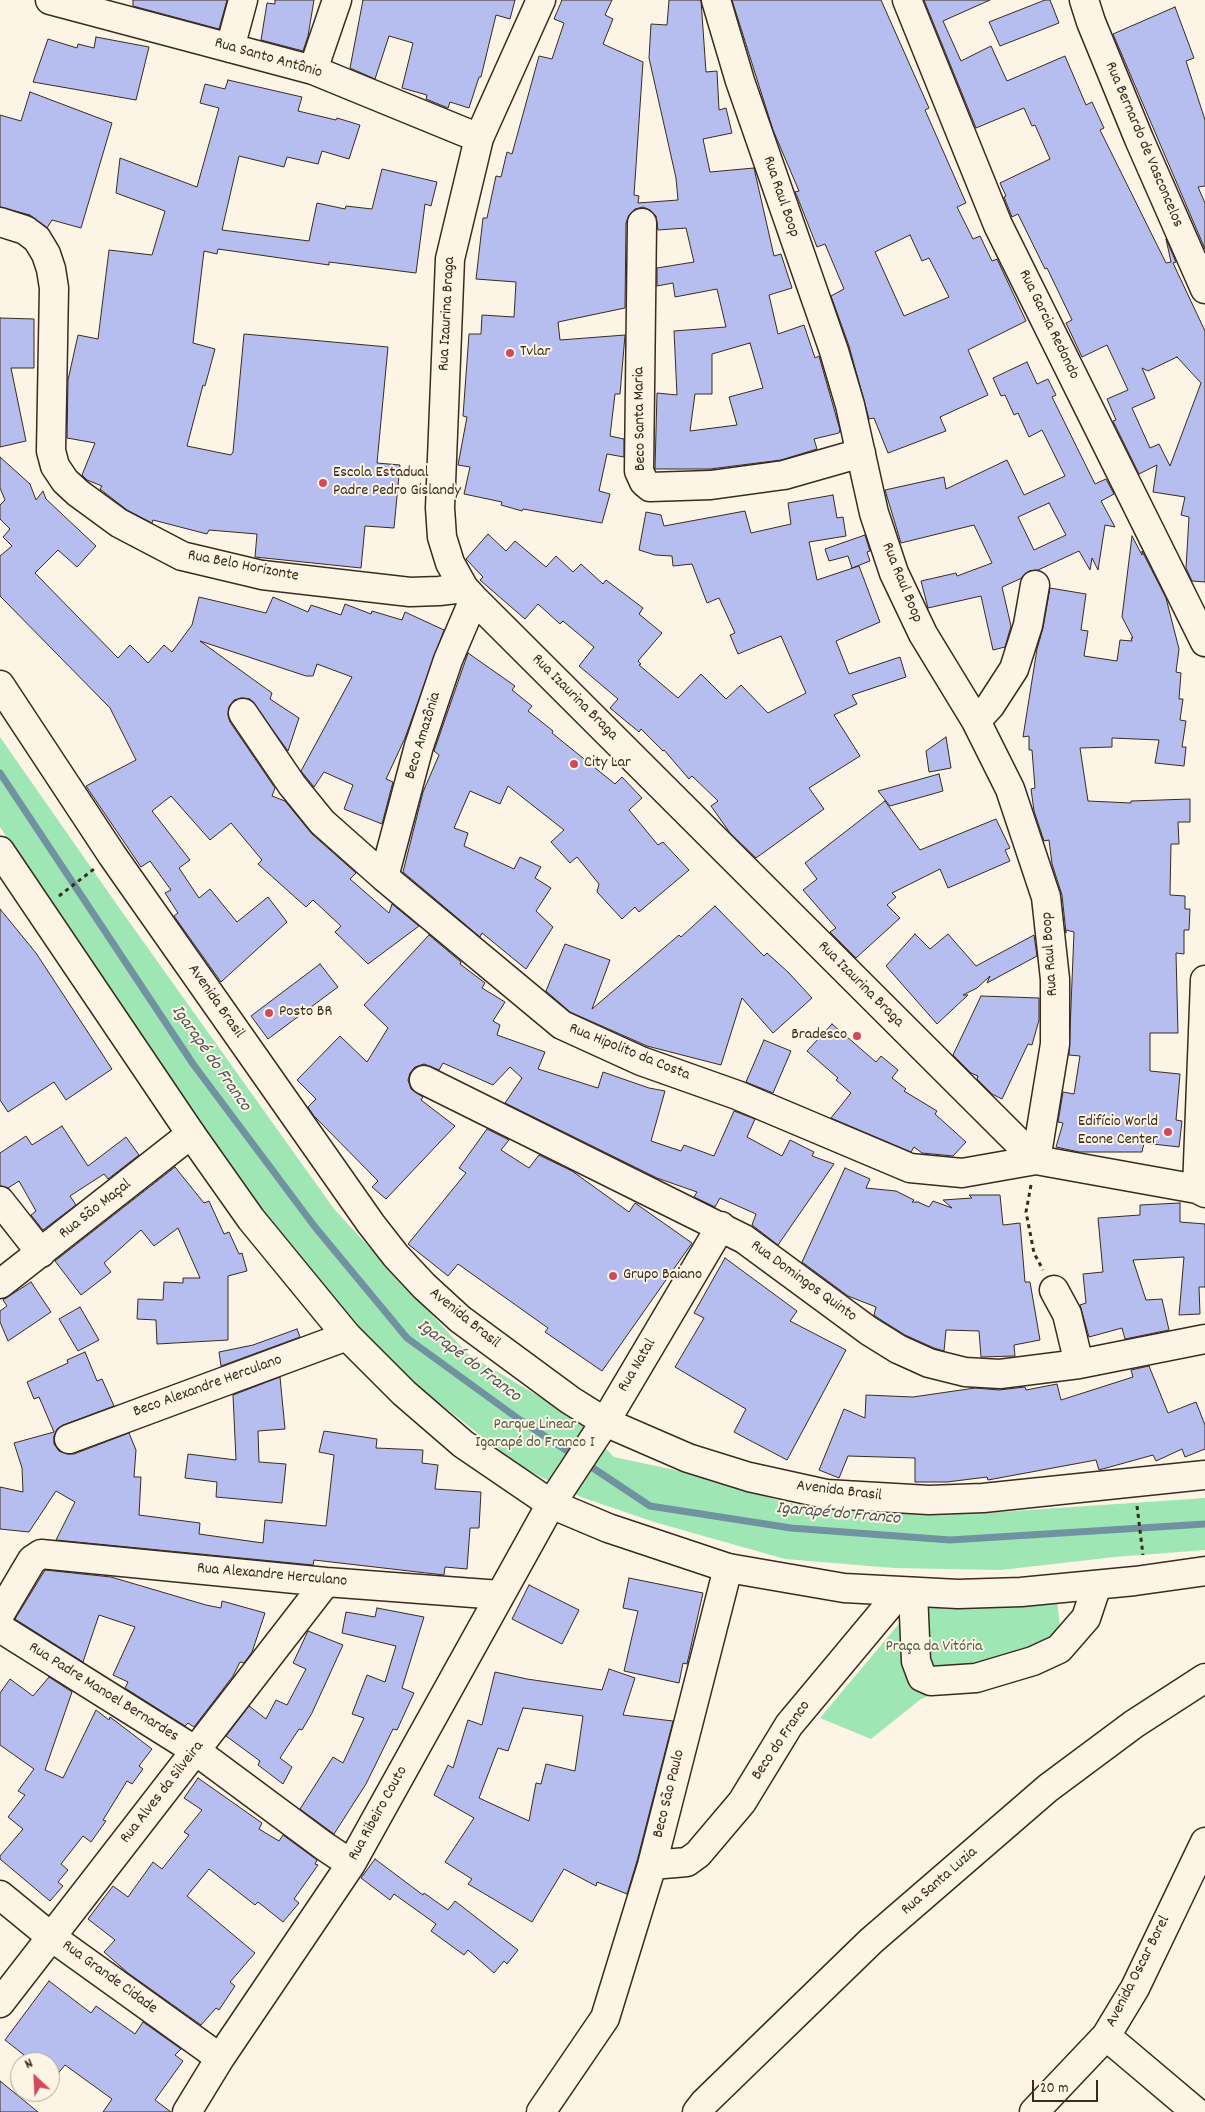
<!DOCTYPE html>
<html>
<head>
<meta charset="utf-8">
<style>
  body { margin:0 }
  #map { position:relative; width:1205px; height:2112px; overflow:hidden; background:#fcf5e5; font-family:Dekko,sans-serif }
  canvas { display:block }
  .north { position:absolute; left:10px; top:2052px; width:50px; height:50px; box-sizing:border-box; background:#fcf5e5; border:1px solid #afa495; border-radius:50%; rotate:335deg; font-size:14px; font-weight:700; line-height:20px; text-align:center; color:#3b2a1e }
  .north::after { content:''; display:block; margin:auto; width:18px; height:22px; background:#d1495b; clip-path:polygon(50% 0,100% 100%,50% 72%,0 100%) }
  .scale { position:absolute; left:1032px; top:2080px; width:66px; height:22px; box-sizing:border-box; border:2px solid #3b2a1e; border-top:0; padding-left:6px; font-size:15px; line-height:18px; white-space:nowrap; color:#3b2a1e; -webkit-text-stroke:4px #fcf5e5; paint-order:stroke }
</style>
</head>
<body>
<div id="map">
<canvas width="1205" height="2112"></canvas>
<div class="north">N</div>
<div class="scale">20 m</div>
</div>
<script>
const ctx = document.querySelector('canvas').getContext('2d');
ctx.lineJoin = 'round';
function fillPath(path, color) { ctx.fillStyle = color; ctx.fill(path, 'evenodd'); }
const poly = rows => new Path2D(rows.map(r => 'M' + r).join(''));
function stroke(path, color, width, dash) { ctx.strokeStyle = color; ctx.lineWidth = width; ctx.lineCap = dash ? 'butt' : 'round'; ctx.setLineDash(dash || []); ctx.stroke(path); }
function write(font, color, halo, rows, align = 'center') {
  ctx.font = font + ' Dekko,sans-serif'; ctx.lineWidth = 4; ctx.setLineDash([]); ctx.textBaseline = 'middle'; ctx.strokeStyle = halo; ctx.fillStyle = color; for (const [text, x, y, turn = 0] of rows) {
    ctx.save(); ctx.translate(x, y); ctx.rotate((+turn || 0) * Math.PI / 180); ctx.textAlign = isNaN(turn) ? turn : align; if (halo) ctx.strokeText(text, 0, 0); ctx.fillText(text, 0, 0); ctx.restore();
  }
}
const green = poly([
  [0,737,120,909,334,1209,469,1355,577,1419,614,1457,689,1473,783,1502,842,1511,984,1513,1205,1498,1205,1550,1115,1557,1001,1570,894,1568,785,1559,654,1522,581,1497,519,1466,409,1379,336,1306,283,1240,178,1096,0,827],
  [1057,1600,1062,1644,921,1699,871,1739,820,1718,913,1607]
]);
const stream = poly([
  [0,773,193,1064,315,1227,407,1338,520,1420,575,1456],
  [584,1462,650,1506,791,1528,950,1540,1205,1524]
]);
const building = poly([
  [133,0,227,0,219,29,133,6,133,0],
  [275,0,314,0,308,36,303,51,261,40,267,3,275,4,275,0],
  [363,0,515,0,510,19,496,15,481,77,479,77,469,108,450,102,448,108,426,99,427,95,402,88,413,43,389,36,375,79,350,68,363,0],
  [562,0,612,0,605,15,613,19,603,44,643,62,634,195,639,196,638,203,678,200,676,178,649,58,651,24,667,25,669,0,701,0,706,72,717,71,719,110,726,108,732,133,703,139,710,172,754,168,774,256,781,254,792,288,769,295,778,334,804,325,815,358,819,356,840,430,839,433,814,439,817,449,781,460,710,469,655,469,657,393,677,395,674,331,726,327,717,289,675,297,673,283,657,286,657,268,694,262,686,228,658,230,656,216,650,210,643,207,635,209,629,215,626,223,625,308,558,322,560,340,625,335,620,394,615,394,610,436,624,439,624,457,607,454,599,491,610,494,602,523,523,509,522,511,501,505,502,502,464,494,470,467,458,465,467,417,463,416,469,334,481,334,482,315,514,317,516,282,476,279,483,218,487,218,496,176,501,177,507,152,512,154,539,56,552,59,564,23,554,19,562,0],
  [750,343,763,388,729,397,737,425,690,431,695,394,712,394,712,354,750,343],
  [732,0,881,0,929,108,925,110,966,203,957,207,973,239,980,236,992,261,997,259,1026,321,968,350,988,395,940,417,946,431,888,453,874,418,869,419,849,346,831,296,844,289,825,244,817,247,797,196,795,192,799,191,773,130,732,0],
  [910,235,922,261,929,258,949,297,904,316,875,252,910,235],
  [924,0,990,0,943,21,961,61,991,46,1007,81,1065,56,1086,105,1092,102,1104,128,1100,130,1166,263,1171,262,1166,239,1176,262,1173,263,1205,331,1205,582,1192,581,1186,568,1189,517,1181,515,1185,497,1153,492,1157,465,1139,474,1113,421,1116,420,1107,399,1128,390,1107,345,1082,357,1066,323,1072,320,1047,268,1045,269,1018,214,1012,217,1004,197,1006,196,1000,183,1050,159,1035,125,1032,126,1024,108,976,128,924,0],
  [1177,357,1201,383,1170,466,1159,444,1150,448,1132,408,1155,398,1142,368,1148,371,1177,357],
  [1045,0,1050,0,1059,23,1000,46,989,22,1045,0],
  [1175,7,1194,58,1186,61,1205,120,1205,186,1198,187,1205,203,1205,249,1113,34,1175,7],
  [96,37,149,47,136,100,33,82,48,39,77,48,78,44,94,48,96,37],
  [228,80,302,97,298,111,336,120,337,118,360,125,349,159,322,151,318,164,287,157,284,167,239,156,222,230,309,241,317,203,345,209,346,206,372,209,382,169,437,182,431,206,425,204,416,273,329,262,329,265,218,249,217,254,204,251,193,343,215,349,205,386,203,385,187,446,231,455,233,452,244,334,388,347,377,463,400,465,394,528,365,526,361,568,255,557,257,534,209,530,207,534,153,520,152,523,127,510,100,489,102,486,87,480,82,475,95,443,67,438,68,380,78,335,98,339,109,250,152,255,165,211,116,193,120,158,197,187,219,108,200,103,205,84,225,89,228,80],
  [30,92,112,123,81,228,52,220,47,228,30,215,0,207,0,115,21,121,30,92],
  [0,318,34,319,34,368,11,368,26,441,0,447,0,318],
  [1027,362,1037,384,1048,379,1056,395,1052,397,1095,484,1106,479,1114,494,1101,501,1115,527,1105,525,1098,570,1092,558,1090,570,1079,551,1038,570,1029,571,1022,578,1002,587,1011,626,1005,647,993,650,981,596,928,608,921,581,956,573,957,576,992,563,974,525,901,543,885,490,944,477,946,489,1007,460,1024,495,1065,476,1042,430,1029,437,1018,413,1014,415,1005,395,1001,396,993,378,1027,362],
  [1049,503,1066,535,1034,550,1018,517,1049,503],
  [0,457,30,484,36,500,43,491,46,499,96,546,77,567,58,550,35,573,118,658,130,645,148,663,164,645,172,652,192,625,199,597,266,613,273,597,308,612,311,605,341,615,345,604,371,614,372,611,402,620,405,612,444,630,405,738,386,779,393,782,382,824,344,809,353,785,324,772,314,787,301,771,352,677,317,664,313,676,306,676,200,641,272,693,270,699,299,718,288,751,250,699,241,698,234,700,229,707,228,715,230,722,275,788,272,796,285,801,312,834,356,873,350,879,389,913,392,904,419,926,368,964,335,932,341,926,313,900,306,907,258,864,262,860,231,823,210,840,171,796,152,811,190,860,179,868,199,898,210,889,237,922,268,897,287,922,221,982,174,916,178,913,165,893,171,890,150,861,141,867,86,786,136,760,110,708,0,596,0,556,12,546,3,537,10,529,0,519,0,505,5,500,0,488,0,457],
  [833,495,837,518,843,517,846,536,809,542,817,580,859,566,880,622,836,641,849,674,900,657,906,677,852,695,857,704,834,715,860,756,809,788,824,809,756,858,730,833,711,806,718,801,692,776,689,779,664,750,663,751,641,729,639,732,610,708,618,699,579,666,594,647,563,621,560,624,538,604,525,619,480,580,483,577,466,559,488,534,506,551,515,541,546,567,556,556,573,572,581,564,603,584,606,580,643,608,639,614,662,633,638,661,641,664,639,665,678,698,701,674,726,699,741,685,768,713,806,693,781,636,738,654,730,635,735,633,719,598,707,603,692,564,673,566,672,556,655,555,639,550,646,512,661,515,664,526,745,511,751,533,791,524,788,503,833,495],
  [865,535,870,551,867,552,870,561,852,568,848,556,829,561,825,549,865,535],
  [1132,536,1142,555,1142,551,1166,598,1179,649,1176,672,1181,673,1179,699,1183,699,1180,720,1186,721,1182,747,1186,747,1184,766,1155,763,1159,740,1112,738,1112,747,1080,748,1088,801,1131,803,1131,801,1190,799,1190,822,1178,822,1179,844,1171,844,1170,895,1185,896,1185,909,1190,909,1189,930,1184,930,1184,954,1176,953,1178,1033,1150,1033,1150,1071,1180,1074,1176,1120,1182,1121,1179,1147,1144,1143,1142,1152,1079,1152,1056,1147,1063,1123,1058,1122,1063,1092,1074,1094,1080,1056,1069,1055,1074,932,1066,930,1066,933,1062,895,1052,864,1049,840,1044,841,1034,811,1031,789,1035,788,1032,750,1029,750,1029,736,1023,737,1037,649,1043,628,1050,588,1086,594,1081,630,1088,631,1084,656,1117,661,1120,640,1132,641,1131,638,1133,638,1122,617,1132,536],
  [468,653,515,686,512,690,532,706,528,711,553,731,552,733,615,784,622,777,642,798,629,810,658,845,663,842,689,870,639,912,635,907,622,919,597,892,599,884,577,857,570,863,551,842,564,830,508,786,500,804,470,791,454,828,468,833,464,846,514,869,520,857,541,867,535,878,551,888,536,911,553,927,526,969,482,933,480,937,403,872,423,792,439,755,434,751,468,653],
  [946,737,951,768,929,772,926,751,946,737],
  [939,774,943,791,890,806,878,791,939,774],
  [885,801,920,850,996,819,1010,848,1005,850,1010,861,948,888,940,869,892,893,896,897,887,905,900,918,856,958,830,932,836,928,803,890,817,879,805,863,885,801],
  [715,906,764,956,767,953,788,972,812,998,773,1033,742,998,721,1065,647,1046,570,1012,546,991,565,944,610,960,592,1009,679,935,681,937,715,906],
  [0,909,36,953,112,1069,66,1100,54,1082,8,1112,0,1100,0,909],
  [915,934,930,949,948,934,976,966,1034,935,1037,956,987,983,990,976,977,988,963,995,968,995,937,1024,886,966,915,934],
  [429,935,461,962,460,964,485,983,482,988,505,1002,493,1021,500,1025,497,1035,545,1052,538,1069,598,1088,603,1072,649,1088,665,1091,651,1141,681,1151,684,1145,714,1156,734,1111,755,1119,747,1137,782,1156,790,1140,814,1152,812,1156,834,1164,778,1245,752,1225,756,1214,720,1198,715,1207,694,1197,697,1192,657,1178,505,1103,522,1078,510,1067,493,1085,443,1063,439,1070,424,1064,415,1067,410,1073,408,1080,411,1089,423,1097,421,1100,455,1126,386,1199,372,1187,378,1181,314,1116,308,1107,316,1099,297,1080,340,1036,367,1062,388,1028,364,1005,429,935],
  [320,964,338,987,268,1039,251,1016,320,964],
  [981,996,1039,998,1039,1020,1032,1045,1028,1044,1002,1099,992,1094,977,1079,978,1076,971,1073,953,1055,981,996],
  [832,1024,876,1062,881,1056,898,1070,892,1078,906,1089,904,1091,937,1111,935,1114,966,1142,953,1156,922,1153,914,1147,911,1152,831,1118,851,1093,836,1080,838,1078,807,1051,832,1024],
  [764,1040,791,1051,773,1093,746,1082,764,1040],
  [62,1126,88,1166,126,1137,139,1155,108,1179,104,1174,70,1196,76,1205,43,1230,31,1215,36,1211,19,1181,8,1188,0,1186,0,1153,26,1136,32,1145,62,1126],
  [487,1129,509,1140,501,1150,529,1168,539,1155,572,1171,629,1212,635,1203,692,1243,602,1371,545,1332,548,1328,458,1264,448,1276,408,1244,466,1173,459,1168,487,1129],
  [175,1167,204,1203,209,1201,224,1234,229,1232,239,1254,242,1253,247,1271,228,1276,228,1340,157,1344,156,1320,137,1319,138,1299,163,1300,164,1282,183,1283,183,1278,200,1278,178,1228,154,1246,141,1230,104,1263,111,1272,81,1295,55,1261,175,1167],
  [845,1168,870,1179,866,1188,896,1191,914,1200,912,1202,918,1202,929,1207,933,1201,952,1208,943,1200,972,1198,969,1195,1000,1195,1003,1225,1020,1223,1025,1282,1030,1282,1040,1340,1014,1345,1015,1356,981,1357,979,1331,946,1330,944,1351,934,1348,905,1335,878,1318,874,1315,876,1307,848,1296,802,1262,845,1168],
  [1180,1203,1180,1222,1205,1224,1205,1287,1199,1287,1200,1314,1179,1315,1184,1257,1133,1260,1146,1300,1162,1299,1169,1330,1125,1339,1122,1328,1089,1337,1080,1305,1086,1303,1083,1274,1103,1272,1098,1218,1140,1215,1140,1205,1180,1203],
  [725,1258,797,1311,790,1321,846,1350,787,1460,734,1432,746,1409,675,1367,704,1318,694,1313,725,1258],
  [31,1282,51,1312,8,1341,0,1322,0,1311,7,1306,3,1300,31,1282],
  [80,1307,99,1340,78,1351,59,1319,80,1307],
  [297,1329,300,1337,221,1366,219,1352,253,1345,297,1329],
  [85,1352,97,1381,102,1379,114,1406,63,1425,57,1429,54,1436,54,1444,59,1451,67,1454,74,1454,129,1433,136,1450,134,1477,141,1477,139,1515,200,1523,199,1534,263,1543,265,1520,326,1526,334,1455,319,1452,324,1431,377,1439,376,1448,423,1450,422,1463,438,1465,435,1489,481,1492,479,1528,470,1528,467,1569,445,1567,444,1575,314,1560,313,1565,56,1540,75,1502,56,1491,29,1532,0,1529,0,1487,23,1492,22,1468,14,1443,54,1432,39,1397,34,1399,27,1382,68,1363,67,1360,85,1352],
  [1149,1366,1168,1413,1196,1402,1205,1425,1205,1449,1185,1457,1182,1449,1156,1461,1153,1455,1099,1470,1096,1460,988,1480,987,1477,947,1482,915,1482,915,1458,848,1456,839,1478,819,1470,844,1409,865,1418,866,1395,913,1397,975,1388,999,1390,1025,1387,1026,1390,1057,1384,1061,1400,1133,1377,1131,1370,1149,1366],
  [280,1377,285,1429,258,1431,259,1462,286,1464,282,1503,216,1497,217,1482,185,1478,188,1454,236,1460,233,1395,280,1377],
  [45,1570,111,1577,206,1605,221,1608,222,1601,265,1613,252,1652,244,1663,240,1662,233,1676,194,1727,188,1723,185,1726,125,1688,128,1682,113,1675,135,1627,99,1615,83,1662,15,1619,45,1570],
  [629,1578,703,1593,687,1664,683,1663,679,1683,624,1671,638,1611,623,1608,629,1578],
  [529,1585,579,1610,562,1644,512,1619,529,1585],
  [377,1608,424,1617,402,1688,414,1693,397,1730,393,1729,366,1784,334,1834,300,1809,333,1757,343,1763,364,1718,352,1714,367,1675,385,1682,396,1646,342,1633,346,1612,375,1617,377,1608],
  [308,1631,343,1645,312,1713,302,1730,299,1729,280,1758,292,1767,283,1784,258,1765,260,1761,226,1736,249,1706,266,1719,276,1700,287,1705,306,1669,293,1663,308,1631],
  [609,1669,635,1678,623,1715,673,1721,637,1861,627,1894,597,1882,596,1886,564,1869,532,1922,468,1884,472,1879,445,1862,474,1818,434,1795,448,1765,453,1768,468,1720,482,1725,495,1672,527,1679,602,1690,609,1669],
  [523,1708,583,1716,575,1771,546,1764,541,1784,536,1783,529,1821,479,1798,498,1748,508,1751,523,1708],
  [49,1677,72,1692,45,1770,63,1778,96,1710,109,1720,110,1717,152,1749,139,1766,143,1769,132,1784,127,1781,103,1820,106,1821,91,1842,83,1836,61,1864,68,1870,58,1882,63,1886,50,1901,0,1859,0,1856,23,1829,8,1817,25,1795,18,1791,34,1769,0,1745,0,1693,10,1679,33,1696,49,1677],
  [198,1778,262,1823,259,1829,279,1841,283,1835,317,1860,315,1864,318,1865,294,1899,299,1903,283,1922,258,1902,255,1905,209,1869,187,1896,255,1953,230,1982,235,1986,219,2010,216,2008,201,2025,128,1973,104,1952,115,1940,88,1919,113,1886,128,1897,153,1862,162,1869,189,1835,184,1832,202,1810,184,1798,198,1778],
  [375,1859,423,1895,424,1893,448,1910,455,1901,518,1950,507,1964,504,1961,494,1973,468,1950,464,1955,431,1931,436,1924,394,1894,390,1900,361,1878,375,1859],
  [49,1981,91,2013,96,2006,135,2034,143,2022,181,2049,175,2055,183,2061,155,2100,171,2112,103,2112,112,2099,65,2065,50,2083,50,2062,33,2062,5,2040,49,1981],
  [0,2081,38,2112,0,2112,0,2081]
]);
const path = poly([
  [59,896,94,869],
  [1031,1185,1026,1212,1034,1253,1043,1270],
  [1137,1506,1143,1555]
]);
const minor = poly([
  [50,0,313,70,479,138],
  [541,0,479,138,450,259,440,508,442,537,450,563,464,588,474,599,1036,1160,1197,1189,1205,1193],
  [716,0,740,81,834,351,850,405,874,513,894,573,923,634,976,721,1010,789,1046,897,1055,979,1055,1044,1036,1160],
  [907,0,998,225,1205,642],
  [1084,0,1091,22,1139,139,1205,289],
  [230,48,243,0],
  [313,70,337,0],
  [0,222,25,230,37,239,46,254,51,269,54,288,51,451,55,466,65,481,78,493,119,523,182,556,262,575,410,592,439,591,464,588],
  [642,223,639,471,644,482,650,487,711,485,784,475,861,453],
  [243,713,292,785,322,822,384,877,562,1025,641,1061,737,1095,910,1168,962,1173,1036,1160],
  [976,721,990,706,1014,669,1028,625,1035,585],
  [384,877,419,746,448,660,474,599],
  [424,1080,744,1239,869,1331,898,1349,929,1363,965,1372,1000,1374,1079,1364,1205,1339],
  [1197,1189,1205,980],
  [0,1201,41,1253],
  [0,1284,191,1134],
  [1054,1290,1067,1314,1079,1364],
  [69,1439,347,1336],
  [913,1592,916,1661,922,1677,931,1681,976,1678,1033,1661,1059,1649,1086,1618,1097,1585],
  [0,1614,32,1560,41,1554,326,1582,500,1595],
  [0,1628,196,1751,324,1846,351,1864],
  [652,1865,687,1862,698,1854,742,1802,789,1725,900,1592],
  [0,1895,50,1936,220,2058],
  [0,2003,326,1582],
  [1106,2036,1196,2112],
  [187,2112,220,2058,351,1864,551,1504,605,1422,721,1226],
  [541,2112,605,2018,652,1865,728,1568],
  [697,2112,704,2103,871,1941,1048,1788,1134,1724,1205,1678],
  [1034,2112,1106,2036,1135,1988,1205,1842]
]);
const highway = poly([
  [0,685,112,855,371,1224,396,1256,424,1286,460,1319,570,1400,605,1422,688,1458,749,1477,826,1494,929,1500,983,1498,1205,1475],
  [0,851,191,1134,251,1219,347,1336,404,1393,463,1444,551,1504,608,1528,728,1568,844,1588,958,1594,1021,1592,1135,1581,1205,1571]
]);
const markers = [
  [510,353,5,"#d1495b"],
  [323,483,5,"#d1495b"],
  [574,764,5,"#d1495b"],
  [269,1013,5,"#d1495b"],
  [857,1036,5,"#d1495b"],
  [1168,1132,5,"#d1495b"],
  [613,1276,5,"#d1495b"]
];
const streetNames = [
  ["Rua Santo Antônio",268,59,16],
  ["Rua Bernardo de Vasconcelos",1143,145,67],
  ["Rua Raul Boop",780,197,71],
  ["Rua Izaurina Braga",448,314,-87],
  ["Rua Garcia Redondo",1048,325,64],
  ["Beco Santa Maria",641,419,-91],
  ["Rua Belo Horizonte",243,567,11],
  ["Rua Raul Boop",901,583,68],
  ["Rua Izaurina Braga",574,698,45],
  ["Beco Amazônia",424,736,-73],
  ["Rua Raul Boop",1051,954,-94],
  ["Rua Izaurina Braga",860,985,45],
  ["Avenida Brasil",215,1002,55],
  ["Rua Hipolito da Costa",629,1053,22],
  ["Rua São Maçal",96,1210,-38],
  ["Rua Domingos Quinto",803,1282,36],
  ["Avenida Brasil",464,1319,39],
  ["Rua Natal",638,1366,-59],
  ["Beco Alexandre Herculano",208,1387,-20],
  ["Avenida Brasil",839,1492,7],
  ["Rua Alexandre Herculano",272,1576,5],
  ["Rua Padre Manoel Bernardes",103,1693,32],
  ["Beco do Franco",782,1741,-56],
  ["Rua Alves da Silveira",163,1793,-52],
  ["Beco São Paulo",670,1794,-76],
  ["Rua Ribeiro Couto",379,1814,-61],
  ["Rua Santa Luzia",940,1882,-41],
  ["Avenida Oscar Borel",1139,1972,-63],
  ["Rua Grande Cidade",109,1978,36]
];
const poiNames = [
  ["Tvlar",520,353],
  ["Escola Estadual",333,474],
  ["Padre Pedro Gislandy",333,492],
  ["City Lar",584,764],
  ["Posto BR",279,1013],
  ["Bradesco",847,1036,"right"],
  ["Edifício World",1158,1123,"right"],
  ["Econe Center",1158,1141,"right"],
  ["Grupo Baiano",623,1276]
];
const parkNames = [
  ["Parque Linear",535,1426],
  ["Igarapé do Franco I",535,1444],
  ["Praça da Vitória",934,1648]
];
const waterNames = [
  ["Igarapé do Franco",210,1059,55],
  ["Igarapé do Franco",468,1362,37],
  ["Igarapé do Franco",838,1515,5]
];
fillPath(green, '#9ee7b5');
stroke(stream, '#7192a0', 7);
fillPath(building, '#b5beef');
stroke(building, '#3b2a1e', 1);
stroke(minor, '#3b2a1e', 31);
stroke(highway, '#3b2a1e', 31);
stroke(path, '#3b2a1e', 3, [4, 4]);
stroke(minor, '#fcf5e5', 28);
stroke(highway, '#fcf5e5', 28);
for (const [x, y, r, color] of markers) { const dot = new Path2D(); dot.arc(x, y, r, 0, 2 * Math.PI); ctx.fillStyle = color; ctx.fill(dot); stroke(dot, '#fcf5e5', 2); }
write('16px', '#3b2a1e', '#fcf5e5', streetNames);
write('16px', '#3b2a1e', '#fcf5e5', poiNames, 'left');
write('16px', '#545944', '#fcf5e5', parkNames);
write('italic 18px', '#525654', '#fcf5e5', waterNames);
</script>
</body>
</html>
